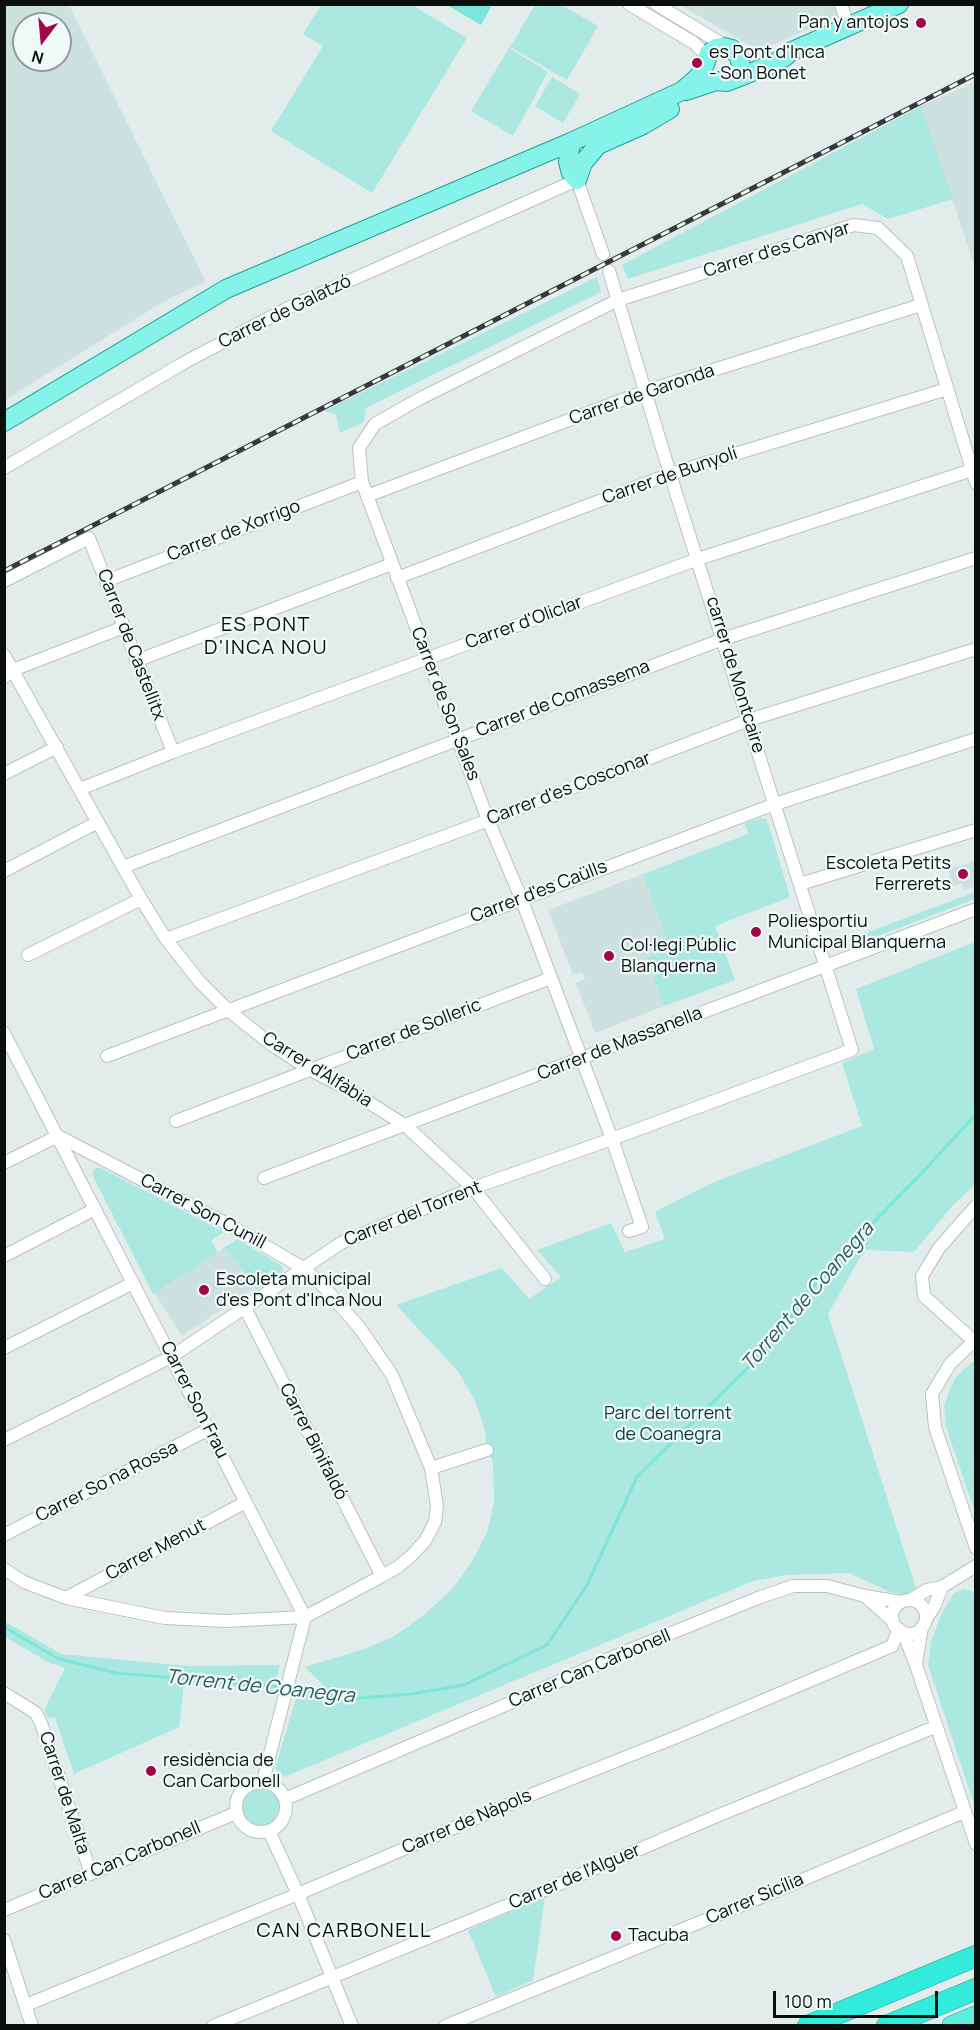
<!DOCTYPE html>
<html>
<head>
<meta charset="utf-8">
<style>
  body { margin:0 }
  #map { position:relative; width:980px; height:2030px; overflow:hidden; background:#e2edeb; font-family:Manrope,sans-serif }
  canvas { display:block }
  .frame { position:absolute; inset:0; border:6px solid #0a0e0d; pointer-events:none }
  .north { position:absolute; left:12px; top:12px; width:60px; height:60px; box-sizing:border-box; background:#effaf8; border:2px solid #939c9a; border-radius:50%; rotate:196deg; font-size:16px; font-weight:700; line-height:24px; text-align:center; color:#0a0e0d }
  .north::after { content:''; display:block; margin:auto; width:21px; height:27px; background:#a10648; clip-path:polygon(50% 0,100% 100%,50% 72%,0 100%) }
  .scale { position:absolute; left:773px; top:1991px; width:165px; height:27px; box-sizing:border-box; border:3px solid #0a0e0d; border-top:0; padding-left:8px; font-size:18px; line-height:21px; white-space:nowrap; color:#0a0e0d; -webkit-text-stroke:4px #effaf8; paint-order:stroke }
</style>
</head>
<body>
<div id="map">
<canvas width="980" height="2030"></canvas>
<div class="frame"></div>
<div class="north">N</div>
<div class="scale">100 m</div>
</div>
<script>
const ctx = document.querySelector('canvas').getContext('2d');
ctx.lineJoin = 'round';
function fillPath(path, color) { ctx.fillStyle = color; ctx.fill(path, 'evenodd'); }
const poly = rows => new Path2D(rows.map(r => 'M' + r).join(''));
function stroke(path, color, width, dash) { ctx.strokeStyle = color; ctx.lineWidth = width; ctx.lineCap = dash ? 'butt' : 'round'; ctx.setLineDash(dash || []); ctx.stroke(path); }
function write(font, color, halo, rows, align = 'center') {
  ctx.font = font + ' Manrope,sans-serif'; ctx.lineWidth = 4.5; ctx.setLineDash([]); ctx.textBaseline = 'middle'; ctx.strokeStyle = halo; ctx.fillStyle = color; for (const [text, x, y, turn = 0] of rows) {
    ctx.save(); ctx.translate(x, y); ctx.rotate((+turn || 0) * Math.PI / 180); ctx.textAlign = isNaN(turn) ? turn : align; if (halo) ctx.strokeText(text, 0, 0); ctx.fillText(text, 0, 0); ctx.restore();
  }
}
const built = poly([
  [5,4,69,5,206,282,168,299,5,400],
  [24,24,60,24,60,60,24,60],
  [680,5,834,5,839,16,759,51],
  [975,82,975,267,921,106],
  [975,861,975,886,964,890,962,883,953,886,948,869],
  [643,874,670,946,646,958,664,1006,595,1033,576,983,585,979,582,972,573,975,548,910],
  [225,1247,254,1288,182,1336,154,1293]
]);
const green = poly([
  [321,5,412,5,467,38,372,193,271,131,323,46,303,34],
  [535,5,561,5,598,26,567,80,510,47],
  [509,48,548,72,513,136,471,111],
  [552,77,580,94,563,123,535,106],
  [921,106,953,199,888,219,862,204,628,279,622,265],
  [597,277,601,292,366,408,364,422,340,433,336,414,324,411],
  [761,818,766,819,769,826,790,897,715,926,735,980,664,1006,646,958,660,952,659,950,669,945,643,874,748,834,745,823],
  [975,892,975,899,857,944,855,937],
  [975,942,975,1185,953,1205,914,1252,866,1250,859,1259,828,1314,919,1597,890,1592,849,1573,787,1575,753,1581,284,1777,275,1769,296,1698,326,1688,305,1667,364,1649,393,1637,424,1615,452,1589,471,1563,487,1533,494,1503,493,1462,487,1450,485,1430,475,1401,458,1371,396,1305,502,1268,529,1299,561,1277,537,1250,611,1223,625,1252,665,1239,655,1212,712,1183,862,1126,842,1063,874,1049,856,989],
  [96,1168,101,1168,224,1232,211,1241,218,1252,153,1294,93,1176,93,1170],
  [237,1239,281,1265,283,1268,282,1273,256,1290,225,1247],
  [972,1362,976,1363,975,1512,946,1427,944,1405,955,1378],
  [965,1589,971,1591,976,1596,975,1807,928,1665,931,1641,942,1613,954,1593],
  [4,1621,61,1654,187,1666,280,1665,273,1690,258,1688,184,1684,179,1727,74,1774,55,1717,48,1718,44,1710,65,1668,50,1663,5,1637],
  '241 1806a20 20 0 1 1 40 0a20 20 0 1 1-40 0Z',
  [545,1897,533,1980,496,1997,468,1930]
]);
const water = poly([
  [492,5,481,25,447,5,492,4]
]);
const stream = poly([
  [4,1627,59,1659,117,1673,283,1687],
  [289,1688,346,1699,411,1694,464,1685,547,1645,587,1585,637,1477,773,1343,808,1292,858,1238,920,1175,976,1114]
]);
const minor = poly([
  [629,4,694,43,704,53,706,59],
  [656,4,727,47],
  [841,4,848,27],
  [4,468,187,361,290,307,577,180,603,254],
  [367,496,646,391,921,305],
  [397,578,670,474,947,389],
  [4,581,89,538,173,752],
  [106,581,362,482],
  [4,655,141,899,166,939,199,981,228,1010,272,1045,311,1070,351,1091,406,1126,473,1188,545,1279],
  [136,661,392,564],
  [4,677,13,670,124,627],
  [4,774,57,747],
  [80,789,173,752,698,559,972,470],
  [123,867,723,639,976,558],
  [4,871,98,822],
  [800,884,976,830],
  [166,939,470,827,749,720,976,649],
  [28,955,141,899],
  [4,1033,305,1617,263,1781],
  [107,1056,775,804,976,739],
  [176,1121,551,978],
  [4,1163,58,1136,231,1226,303,1268,324,1287,359,1327,392,1375,431,1468,437,1506,435,1522,425,1541,411,1556,398,1567,382,1576,305,1617,225,1621,165,1618,66,1598,24,1582,4,1569],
  [264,1178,976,909],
  [976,1206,939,1248,922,1276,924,1296,976,1343],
  [629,1231,642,1227,612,1139,521,898,488,820,362,482,359,448,375,424,419,399,618,300,854,225,878,228,907,256,976,483],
  [4,1256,95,1209],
  [245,1308,382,1576],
  [976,1339,950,1364,932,1394,935,1427,976,1548],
  [4,1348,133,1283],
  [4,1440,171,1357,341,1243,473,1188,612,1139,852,1050,670,474,609,271],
  [431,1468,487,1450],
  [4,1535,209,1429],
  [866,1597,893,1621],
  [66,1598,246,1502],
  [910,1600,927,1590,942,1587,976,1566],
  '892 1617a17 17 0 1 1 34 0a17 17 0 1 1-34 0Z',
  [926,1619,934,1607,942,1587],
  [903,1632,916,1665,976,1844],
  [916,1664,922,1627],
  [4,1693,36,1713,41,1723,91,1874],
  '236 1807a25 25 0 1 1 50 0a25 25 0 1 1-50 0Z',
  [285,1799,517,1700,627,1651,758,1598,793,1586,827,1586,865,1596,901,1602],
  [269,1831,298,1894,352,2026],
  [4,1910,236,1813],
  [4,1940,32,2026],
  [26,2005,298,1894,538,1792,679,1736,892,1646,899,1629],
  [213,2026,552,1887,712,1818,935,1727],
  [445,2026,747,1903,964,1812]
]);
const primary = poly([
  [686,91,716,81,727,82,770,65,785,57,790,52,899,4],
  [571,142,568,162,571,173,577,180,583,163,598,145,643,125,670,109],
  [4,422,226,289,571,142,682,91,697,78,703,70,709,53,716,48,724,47,732,49,739,57,741,66,735,78]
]);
const trunk = poly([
  [952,2026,976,2016]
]);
const motorway = poly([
  [808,2026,976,1956],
  [887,2026,976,1989]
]);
const rail = poly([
  [4,571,976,74]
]);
const markers = [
  [921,23,6,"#a10648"],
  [697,63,6,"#a10648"],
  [963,874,6,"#a10648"],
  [756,932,6,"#a10648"],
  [609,956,6,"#a10648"],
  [204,1290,6,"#a10648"],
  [151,1771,6,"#a10648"],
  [616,1936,6,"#a10648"]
];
const poiNames = [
  ["Pan y antojos",909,23,"right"],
  ["es Pont d'Inca",709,53],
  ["- Son Bonet",709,74],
  ["Escoleta Petits",951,864,"right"],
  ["Ferrerets",951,885,"right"],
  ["Poliesportiu",768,922],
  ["Municipal Blanquerna",768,943],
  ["Col·legi Públic",621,946],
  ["Blanquerna",621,967],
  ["Escoleta municipal",216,1280],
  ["d'es Pont d'Inca Nou",216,1301],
  ["residència de",163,1761],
  ["Can Carbonell",163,1782],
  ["Tacuba",628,1936]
];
const streetNames = [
  ["Carrer d'es Canyar",777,250,-17],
  ["Carrer de Galatzó",285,312,-26],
  ["Carrer de Garonda",642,395,-19],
  ["Carrer de Bunyolí",670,476,-19],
  ["Carrer de Xorrigo",234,531,-21],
  ["Carrer d'Oliclar",524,623,-20],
  ["Carrer de Castellitx",131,645,69],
  ["carrer de Montcaire",735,675,73],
  ["Carrer de Comassema",563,699,-21],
  ["Carrer de Son Sales",445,704,69],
  ["Carrer d'es Cosconar",569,789,-21],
  ["Carrer d'es Caülls",539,892,-21],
  ["Carrer de Solleric",414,1030,-21],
  ["Carrer de Massanella",620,1044,-21],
  ["Carrer d'Alfàbia",317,1070,32],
  ["Carrer Son Cunill",203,1212,28],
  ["Carrer del Torrent",413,1214,-22],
  ["Carrer Son Frau",194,1400,63],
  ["Carrer Binifaldó",313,1442,63],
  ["Carrer So na Rossa",107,1482,-27],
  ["Carrer Menut",156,1550,-28],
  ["Carrer Can Carbonell",590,1669,-23],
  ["Carrer de Malta",64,1793,72],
  ["Carrer de Nàpols",467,1822,-23],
  ["Carrer Can Carbonell",120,1861,-23],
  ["Carrer de l'Alguer",575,1877,-23],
  ["Carrer Sicília",755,1899,-23]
];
const parkNames = [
  ["Parc del torrent",668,1414],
  ["de Coanegra",668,1435]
];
const neighbourhoodNames = [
  ["ES PONT",266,625],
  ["D'INCA NOU",266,648],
  ["CAN CARBONELL",344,1931]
];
const waterNames = [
  ["Torrent de Coanegra",808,1297,-49],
  ["Torrent de Coanegra",260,1687,6]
];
fillPath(built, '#cde1de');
fillPath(green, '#aae8e0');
fillPath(water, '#7be6da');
stroke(stream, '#7be6da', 3);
stroke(minor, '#b9c3c2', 14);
stroke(primary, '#259e93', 20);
stroke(trunk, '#259e93', 21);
stroke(motorway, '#259e93', 22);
stroke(minor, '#fff', 12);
stroke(primary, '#85f3e9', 18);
stroke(trunk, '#5cefe2', 20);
stroke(motorway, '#33ebdb', 21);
stroke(rail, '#363b3a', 5);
stroke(rail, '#effaf8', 3, [9]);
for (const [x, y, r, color] of markers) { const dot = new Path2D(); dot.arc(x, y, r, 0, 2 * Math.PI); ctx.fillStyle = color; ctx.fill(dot); stroke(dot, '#effaf8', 2); }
write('18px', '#0a0e0d', '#effaf8', poiNames, 'left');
write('18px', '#0a0e0d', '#effaf8', streetNames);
write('18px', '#073b37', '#effaf8', parkNames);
ctx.letterSpacing = '1.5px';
write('20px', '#0a0e0d', '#effaf8', neighbourhoodNames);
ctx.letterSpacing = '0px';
write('italic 20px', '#2d5c57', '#effaf8', waterNames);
</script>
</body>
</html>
